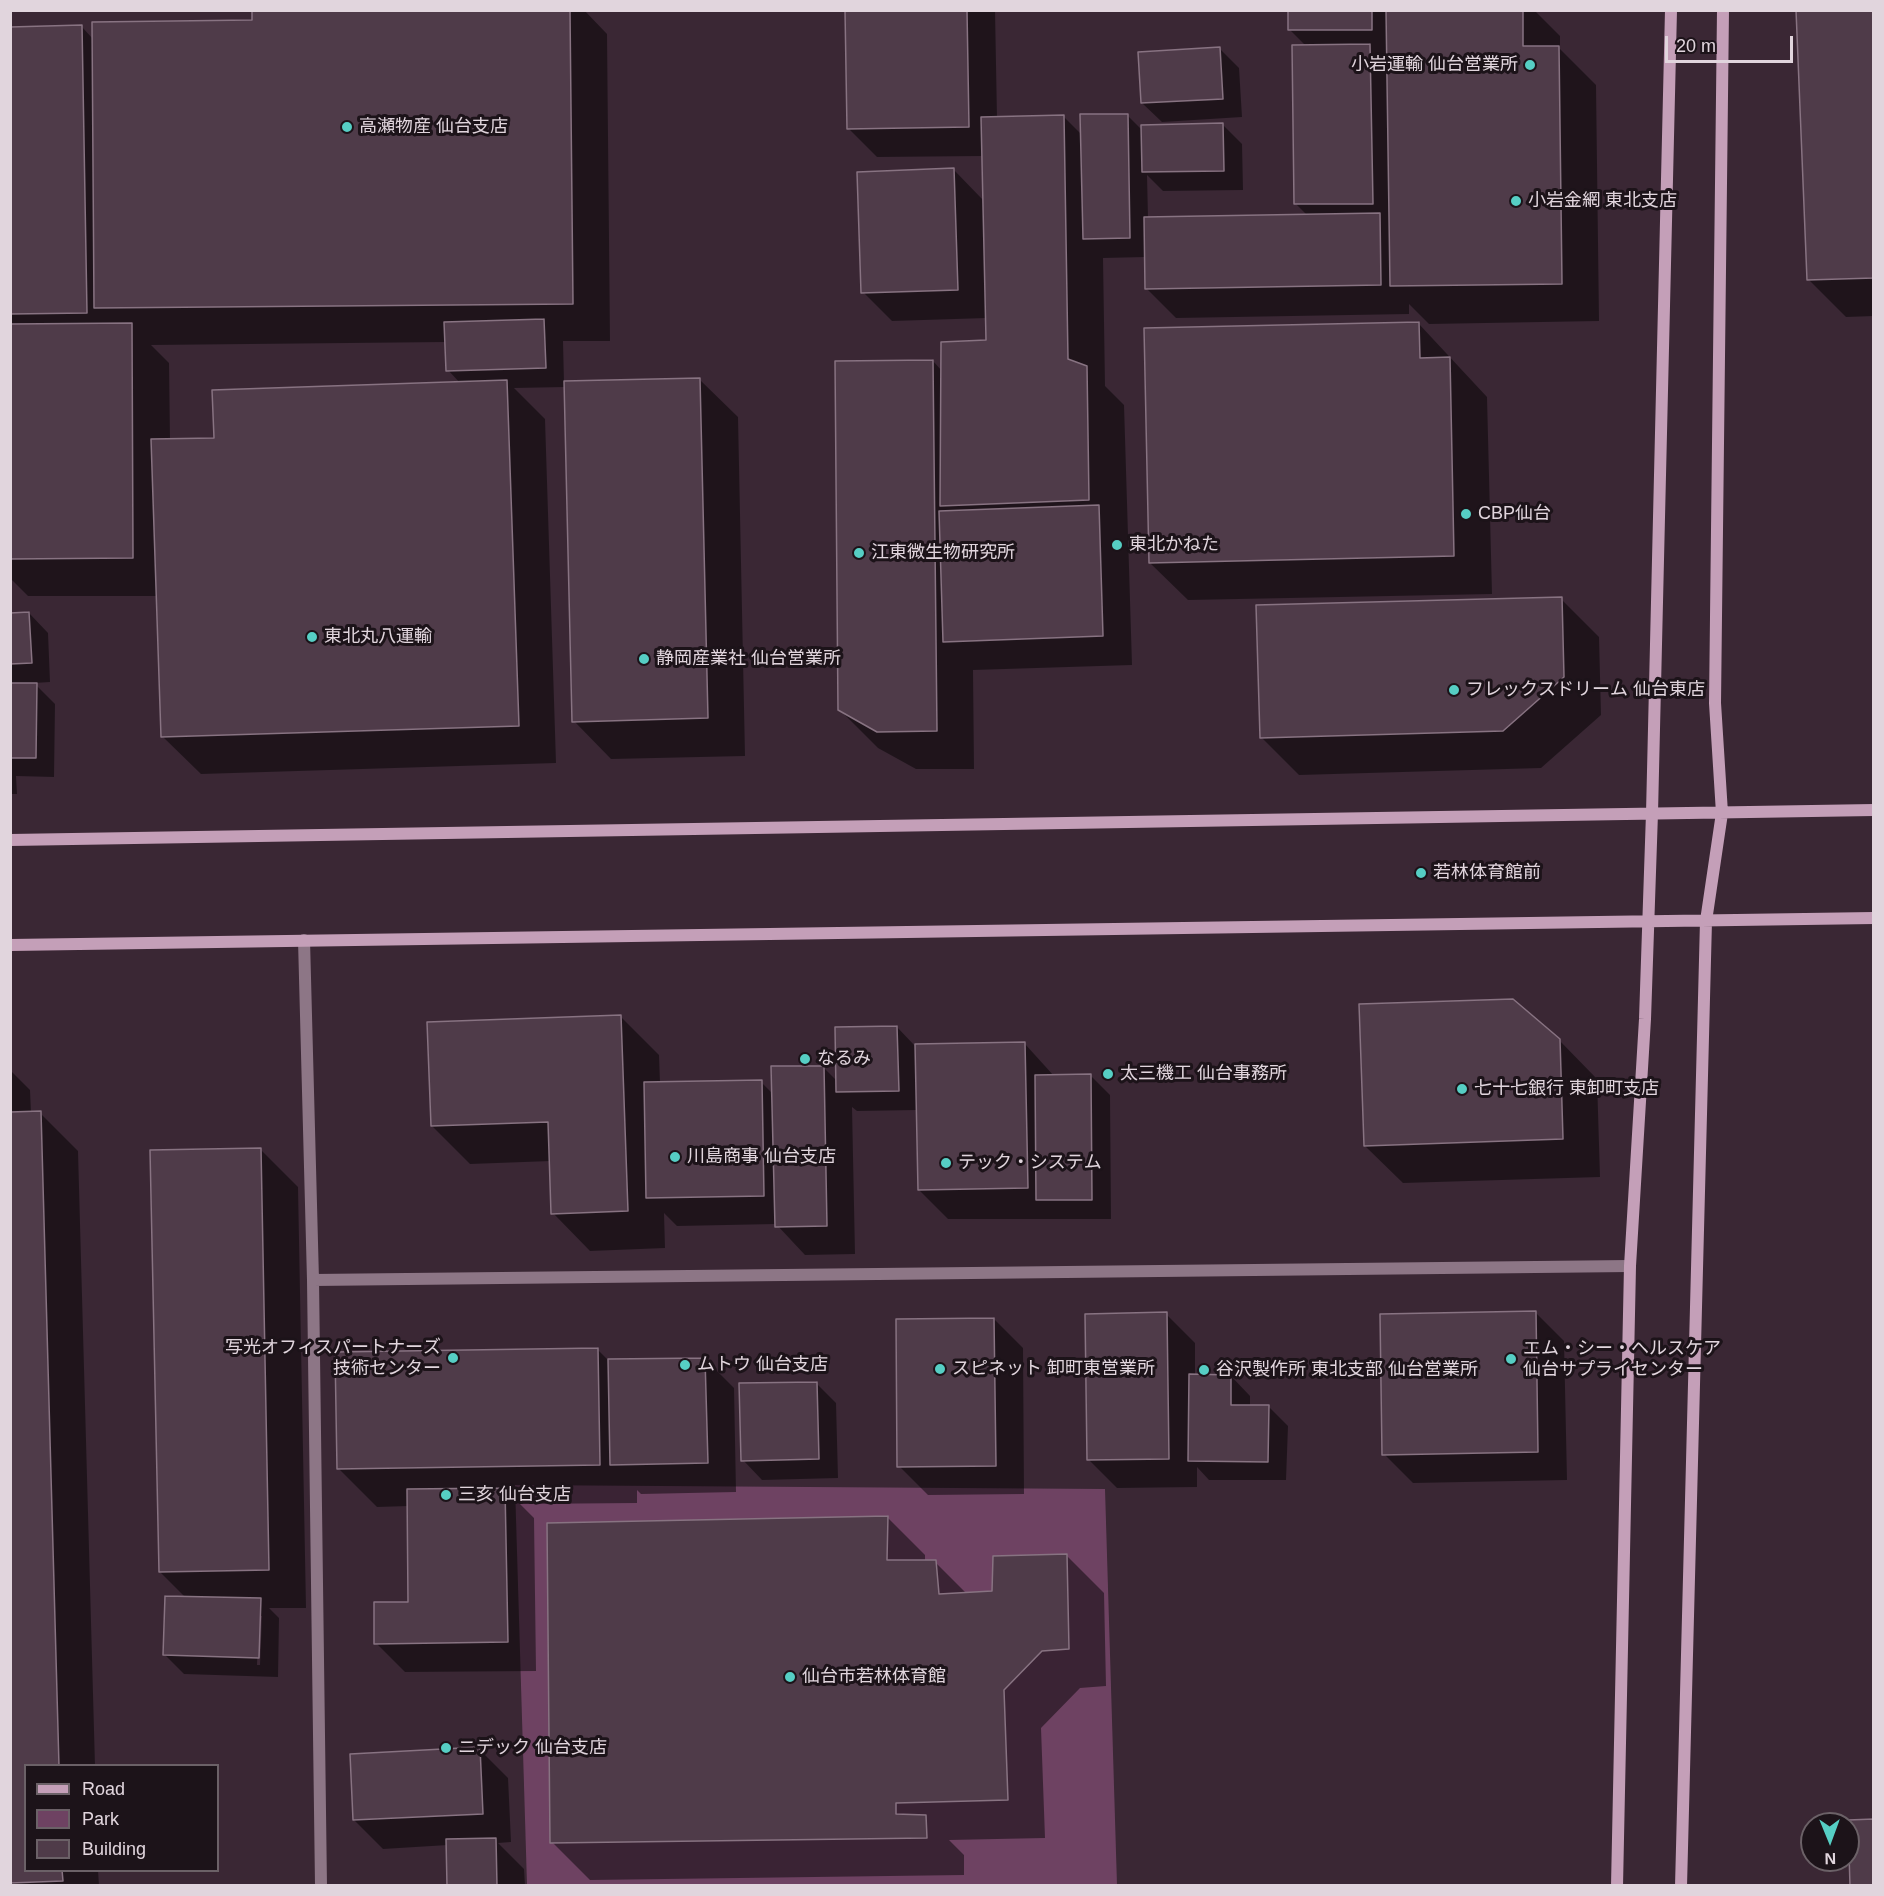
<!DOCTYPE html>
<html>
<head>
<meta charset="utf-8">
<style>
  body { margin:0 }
  #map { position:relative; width:1884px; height:1896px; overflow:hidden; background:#3a2734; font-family:Helvetica,sans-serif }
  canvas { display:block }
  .frame { position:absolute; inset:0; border:12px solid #e1d5dd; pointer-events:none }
  .legend { position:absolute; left:24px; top:1764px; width:195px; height:108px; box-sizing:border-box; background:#1c1319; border:2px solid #6b6167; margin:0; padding:8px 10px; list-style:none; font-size:18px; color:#e1d5dd }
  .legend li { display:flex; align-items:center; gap:12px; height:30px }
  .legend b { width:30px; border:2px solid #6b6167 }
  .north { position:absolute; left:1800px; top:1812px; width:60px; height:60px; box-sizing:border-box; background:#1c1319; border:2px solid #6b6167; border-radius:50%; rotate:179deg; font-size:16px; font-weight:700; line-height:24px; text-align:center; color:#e1d5dd }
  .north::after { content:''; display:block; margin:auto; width:21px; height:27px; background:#56cec4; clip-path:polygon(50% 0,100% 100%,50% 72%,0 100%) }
  .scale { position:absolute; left:1665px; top:36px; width:128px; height:27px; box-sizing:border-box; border:3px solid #e1d5dd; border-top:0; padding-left:8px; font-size:18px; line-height:21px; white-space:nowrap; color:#e1d5dd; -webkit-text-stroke:4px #1c1319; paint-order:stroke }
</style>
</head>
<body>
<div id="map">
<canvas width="1884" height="1896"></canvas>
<div class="frame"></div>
<ul class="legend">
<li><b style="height:8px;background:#c49fb8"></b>Road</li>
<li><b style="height:16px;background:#6e4262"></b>Park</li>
<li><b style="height:16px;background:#4f3b49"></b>Building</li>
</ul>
<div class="north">N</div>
<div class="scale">20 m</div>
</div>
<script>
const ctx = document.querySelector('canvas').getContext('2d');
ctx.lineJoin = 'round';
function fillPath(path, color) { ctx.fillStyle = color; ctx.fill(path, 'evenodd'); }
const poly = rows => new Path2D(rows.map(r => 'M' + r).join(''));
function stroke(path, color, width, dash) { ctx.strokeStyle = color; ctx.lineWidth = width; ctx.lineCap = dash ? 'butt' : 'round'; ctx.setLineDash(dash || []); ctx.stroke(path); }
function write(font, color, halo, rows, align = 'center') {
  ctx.font = font + ' Helvetica,"Noto Sans JP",sans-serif'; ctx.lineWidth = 6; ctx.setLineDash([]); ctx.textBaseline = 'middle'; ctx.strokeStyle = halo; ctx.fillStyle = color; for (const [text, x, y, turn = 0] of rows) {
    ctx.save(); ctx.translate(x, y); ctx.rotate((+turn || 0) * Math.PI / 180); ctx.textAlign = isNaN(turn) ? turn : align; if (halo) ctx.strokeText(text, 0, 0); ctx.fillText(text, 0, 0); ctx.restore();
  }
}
const green = poly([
  [515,1485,1105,1489,1117,1885,527,1885]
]);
const shadow = poly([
  [253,10,584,10,607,34,610,341,563,341,564,383,700,380,738,417,745,756,611,759,574,721,566,387,514,388,545,419,556,763,201,774,163,737,158,596,28,596,10,578,10,28,82,27,93,39,253,22],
  [447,342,448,370,460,383,215,439,170,440,169,363,151,345],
  [846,10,995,10,997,118,1063,116,1082,135,1127,115,1143,131,1222,124,1242,144,1243,190,1163,191,1147,175,1148,218,1308,216,1296,204,1306,46,1289,29,1289,10,1534,10,1560,36,1560,49,1596,85,1599,321,1429,324,1409,304,1409,314,1176,318,1147,289,1146,257,1103,258,1105,386,1124,405,1132,665,973,670,974,769,916,769,878,748,840,710,933,361,942,371,987,341,987,318,892,321,863,292,953,169,984,201,983,156,877,157,848,128],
  [1874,10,1874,316,1846,317,1808,279],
  [1219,48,1239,68,1242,117,1162,122,1142,103],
  [1419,324,1487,397,1492,594,1188,600,1150,563],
  [1561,599,1599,637,1601,715,1541,768,1299,775,1261,737],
  [10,606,11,614,29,613,48,633,50,682,34,683,55,704,54,777,16,776,17,794,10,794],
  [621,1017,659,1055,660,1083,761,1082,773,1094,823,1067,837,1081,897,1027,915,1046,1025,1044,1054,1076,1090,1075,1110,1095,1111,1219,948,1219,919,1190,917,1110,857,1111,852,1107,855,1254,805,1255,776,1224,677,1226,664,1213,665,1248,590,1251,553,1213,551,1161,470,1164,432,1126],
  [1559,1040,1597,1079,1600,1177,1403,1183,1365,1146],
  [10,1070,30,1090,31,1113,40,1113,78,1151,95,1766,26,1766,26,1870,98,1870,99,1886,10,1886],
  [260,1149,298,1187,306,1608,269,1608,279,1618,278,1677,184,1674,165,1655,186,1598,160,1572],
  [259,1616,262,1616,260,1665,257,1665],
  [1535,1312,1564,1341,1567,1480,1413,1483,1384,1454],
  [1166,1314,1195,1343,1195,1376,1231,1376,1250,1396,1250,1406,1268,1406,1288,1426,1286,1480,1209,1480,1197,1467,1197,1487,1117,1488,1088,1459],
  [994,1319,1023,1348,1024,1494,928,1495,899,1466],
  [598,1350,609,1361,705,1359,734,1388,736,1492,641,1494,637,1490,637,1503,520,1504,534,1518,536,1671,405,1672,376,1643,410,1604,409,1506,377,1507,339,1469],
  [817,1384,836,1403,838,1478,762,1480,743,1460],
  [887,1517,925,1555,925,1562,935,1562,967,1594,994,1593,1066,1555,1104,1593,1106,1686,1080,1688,1041,1728,1045,1838,949,1840,964,1855,964,1875,590,1880,552,1842],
  [479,1749,508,1778,511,1842,498,1843,524,1869,525,1886,448,1886,448,1845,383,1849,354,1820]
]);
const building = poly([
  [252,10,570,10,573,304,94,308,92,22,252,20,252,10],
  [845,10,967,10,969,127,847,129,845,10],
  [1288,10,1372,10,1372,30,1288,30,1288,10],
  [1386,10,1523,10,1523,46,1559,46,1562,284,1390,286,1386,10],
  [1796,10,1874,10,1874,278,1807,280,1796,10],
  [82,25,87,313,10,314,10,27,82,25],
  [1370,44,1373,204,1294,204,1292,45,1370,44],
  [1220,47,1223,99,1141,103,1138,52,1220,47],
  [1080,114,1128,114,1130,238,1083,239,1080,114],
  [1064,115,1068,359,1087,366,1089,500,940,506,941,342,986,340,981,117,1064,115],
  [1223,123,1224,171,1142,172,1141,125,1223,123],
  [954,168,958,290,861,293,857,172,954,168],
  [1380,213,1381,285,1145,289,1144,217,1380,213],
  [544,319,546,368,446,371,444,322,544,319],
  [1419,322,1420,358,1450,357,1454,556,1149,563,1144,328,1419,322],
  [132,323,133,558,10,559,10,324,132,323],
  [933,360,937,731,877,732,838,710,835,361,933,360],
  [700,378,708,718,572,722,564,381,700,378],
  [507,380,519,726,161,737,151,439,214,438,212,390,507,380],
  [1099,505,1103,636,943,642,939,511,1099,505],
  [1562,597,1564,677,1503,731,1260,738,1256,605,1562,597],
  [29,612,32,663,10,664,10,613,29,612],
  [10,683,37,683,36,758,10,758,10,683],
  [1513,999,1560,1039,1563,1139,1364,1146,1359,1004,1513,999],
  [621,1015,628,1211,551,1214,548,1122,431,1126,427,1022,621,1015],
  [897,1026,899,1091,836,1092,835,1027,897,1026],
  [1025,1042,1028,1188,918,1190,915,1044,1025,1042],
  [771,1066,824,1066,827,1226,775,1227,771,1066],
  [1091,1074,1092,1200,1036,1200,1035,1075,1091,1074],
  [762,1080,764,1196,646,1198,644,1082,762,1080],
  [41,1111,59,1766,26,1766,26,1870,62,1870,63,1881,10,1883,10,1112,41,1111],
  [261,1148,269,1570,159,1572,150,1150,261,1148],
  [1536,1311,1538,1452,1382,1455,1380,1314,1536,1311],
  [1167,1312,1169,1459,1087,1460,1085,1314,1167,1312],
  [994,1318,996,1466,897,1467,896,1319,994,1318],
  [598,1348,600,1465,337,1469,335,1352,598,1348],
  [705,1358,708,1463,610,1465,608,1359,705,1358],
  [1189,1374,1231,1375,1231,1405,1269,1405,1268,1462,1188,1461,1189,1374],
  [817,1382,819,1459,741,1461,739,1383,817,1382],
  [505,1488,508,1642,374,1644,374,1602,408,1602,407,1489,505,1488],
  [888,1516,887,1560,936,1560,939,1594,992,1591,993,1556,1067,1554,1069,1649,1042,1651,1004,1690,1008,1800,896,1803,896,1814,926,1815,927,1838,550,1843,547,1523,888,1516],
  [165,1596,261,1598,259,1658,163,1655,165,1596],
  [480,1747,483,1814,353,1820,350,1754,480,1747],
  [1874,1819,1874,1886,1850,1886,1848,1820,1874,1819],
  [496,1838,497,1886,447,1886,446,1839,496,1838]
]);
const street = poly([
  [304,940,313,1280,321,1886],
  [313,1280,1630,1266]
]);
const secondary = poly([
  [10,840,1874,810],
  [10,945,1874,918],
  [1617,1886,1630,1266,1645,1019,1652,813,1671,10],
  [1681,1886,1706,921,1722,813,1715,703,1723,10]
]);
const markers = [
  [1530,65,6,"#56cec4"],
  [347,127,6,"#56cec4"],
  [1516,201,6,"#56cec4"],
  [1466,514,6,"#56cec4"],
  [1117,545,6,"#56cec4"],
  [859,553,6,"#56cec4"],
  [312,637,6,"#56cec4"],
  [644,659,6,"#56cec4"],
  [1454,690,6,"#56cec4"],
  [1421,873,6,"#56cec4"],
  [805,1059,6,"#56cec4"],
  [1108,1074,6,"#56cec4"],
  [1462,1089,6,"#56cec4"],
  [675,1157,6,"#56cec4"],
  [946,1163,6,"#56cec4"],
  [453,1358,6,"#56cec4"],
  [1511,1359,6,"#56cec4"],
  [685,1365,6,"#56cec4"],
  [940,1369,6,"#56cec4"],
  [1204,1370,6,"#56cec4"],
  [446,1495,6,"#56cec4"],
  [790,1677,6,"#56cec4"],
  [446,1748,6,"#56cec4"]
];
const poiNames = [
  ["小岩運輸 仙台営業所",1518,65,"right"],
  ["高瀬物産 仙台支店",359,127],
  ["小岩金網 東北支店",1528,201],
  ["CBP仙台",1478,514],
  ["東北かねた",1129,545],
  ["江東微生物研究所",871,553],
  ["東北丸八運輸",324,637],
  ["静岡産業社 仙台営業所",656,659],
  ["フレックスドリーム 仙台東店",1466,690],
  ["若林体育館前",1433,873],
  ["なるみ",817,1059],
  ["太三機工 仙台事務所",1120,1074],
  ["七十七銀行 東卸町支店",1474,1089],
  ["川島商事 仙台支店",687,1157],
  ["テック・システム",958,1163],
  ["写光オフィスパートナーズ",441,1348,"right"],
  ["技術センター",441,1369,"right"],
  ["エム・シー・ヘルスケア",1523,1349],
  ["仙台サプライセンター",1523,1370],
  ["ムトウ 仙台支店",697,1365],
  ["スピネット 卸町東営業所",952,1369],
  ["谷沢製作所 東北支部 仙台営業所",1216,1370],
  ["三亥 仙台支店",458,1495],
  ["仙台市若林体育館",802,1677],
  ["ニデック 仙台支店",458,1748]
];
fillPath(green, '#6e4262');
fillPath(shadow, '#0007');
fillPath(building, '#4f3b49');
stroke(building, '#887382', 1.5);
stroke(street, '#8d7686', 12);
stroke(secondary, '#c49fb8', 12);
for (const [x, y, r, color] of markers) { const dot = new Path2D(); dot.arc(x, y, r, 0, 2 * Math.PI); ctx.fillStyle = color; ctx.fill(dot); stroke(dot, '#1c1319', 2); }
write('18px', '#e1d5dd', '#1c1319', poiNames, 'left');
</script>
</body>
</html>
